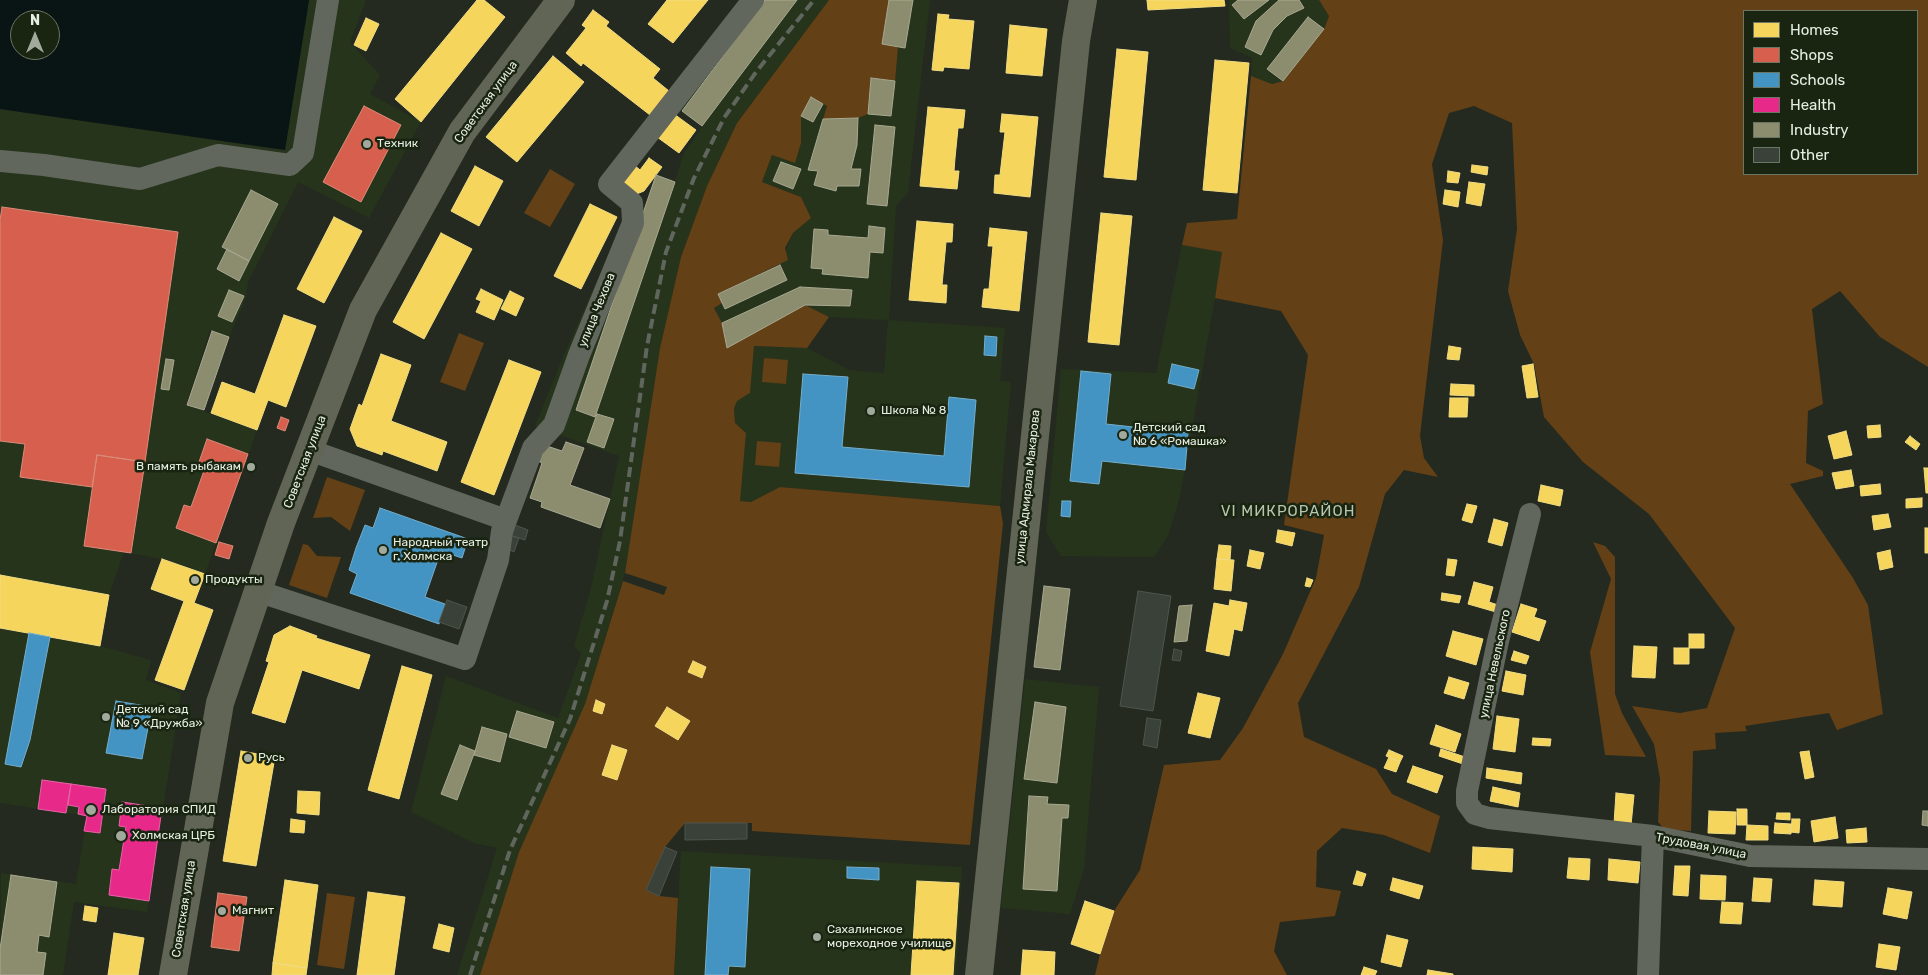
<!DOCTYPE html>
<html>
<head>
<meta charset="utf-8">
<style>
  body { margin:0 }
  #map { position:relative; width:1928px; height:975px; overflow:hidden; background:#242a1f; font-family:Rubik,sans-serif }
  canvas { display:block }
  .legend { position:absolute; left:1743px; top:10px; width:175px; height:165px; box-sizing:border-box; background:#192411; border:1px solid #6b7564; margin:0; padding:6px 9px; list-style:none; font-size:15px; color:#e6eee1 }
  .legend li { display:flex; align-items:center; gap:10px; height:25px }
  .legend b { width:25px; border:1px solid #6b7564 }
  .north { position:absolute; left:10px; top:10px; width:50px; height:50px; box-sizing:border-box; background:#192411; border:1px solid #6b7564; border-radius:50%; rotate:0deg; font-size:14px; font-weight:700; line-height:20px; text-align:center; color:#e6eee1 }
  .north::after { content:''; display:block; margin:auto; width:18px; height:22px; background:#a2a99d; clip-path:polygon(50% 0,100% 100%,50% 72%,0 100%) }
</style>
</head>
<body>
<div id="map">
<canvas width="1928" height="975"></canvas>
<ul class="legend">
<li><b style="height:14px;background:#f6d55c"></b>Homes</li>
<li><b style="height:14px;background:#d6604d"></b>Shops</li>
<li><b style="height:14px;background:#4393c3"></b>Schools</li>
<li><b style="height:14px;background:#e7298a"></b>Health</li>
<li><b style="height:14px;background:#8c8c6e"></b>Industry</li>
<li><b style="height:14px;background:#394139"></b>Other</li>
</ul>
<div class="north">N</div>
</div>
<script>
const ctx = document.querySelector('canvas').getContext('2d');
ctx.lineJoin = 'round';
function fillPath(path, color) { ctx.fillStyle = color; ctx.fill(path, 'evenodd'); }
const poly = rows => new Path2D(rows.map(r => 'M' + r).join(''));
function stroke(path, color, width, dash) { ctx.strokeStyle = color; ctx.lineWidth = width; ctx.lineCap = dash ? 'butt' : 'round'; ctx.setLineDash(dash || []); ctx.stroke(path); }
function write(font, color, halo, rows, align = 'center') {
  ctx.font = font + ' Rubik,sans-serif'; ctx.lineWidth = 5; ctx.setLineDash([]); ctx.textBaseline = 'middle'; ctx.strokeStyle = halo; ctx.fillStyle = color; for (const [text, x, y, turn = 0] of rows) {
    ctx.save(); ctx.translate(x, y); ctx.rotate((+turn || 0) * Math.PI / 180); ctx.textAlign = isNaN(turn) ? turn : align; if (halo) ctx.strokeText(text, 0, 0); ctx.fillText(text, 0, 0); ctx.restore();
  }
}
const built = poly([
  [309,0,366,0,350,42,380,75,370,94,421,122,369,218,298,182,248,282,246,298,229,337,210,330,186,405,257,430,205,574,162,559,124,552,109,595,100,646,151,660,146,680,181,693,147,912,74,902,63,975,0,975,1,873,76,884,87,816,0,803,0,109,285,150],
  [743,0,829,0,737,123,707,186,681,257,660,348,625,573,585,704,519,852,480,975,457,975,497,848,474,843,411,812,446,676,558,718,581,654,574,646,591,588,619,456,535,426,563,357,627,212,641,218,656,175,675,182,683,155,702,127,676,106],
  [889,0,930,0,908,193,896,206,889,320,1005,328,1000,381,1011,382,1000,506,780,487,751,502,739,501,746,433,735,423,734,408,737,401,750,393,754,346,807,348,849,370,884,373,888,320,829,317,805,305,727,348,722,323,714,307,722,303,718,294,780,265,793,233,811,218,801,197,762,182,772,155,795,163,801,143,801,116,811,97,827,106,823,119,871,78,894,81,882,44],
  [1229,0,1319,0,1329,16,1324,29,1283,81,1272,84,1251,76,1252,58,1230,48],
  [1182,245,1223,252,1180,497,1168,536,1154,557,1061,556,1046,532,1061,369,1156,373],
  [1025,679,1099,687,1084,869,1070,914,1001,908],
  [681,851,962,867,956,975,674,975]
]);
const green = poly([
  [829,0,889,0,882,44,898,47,895,81,871,78,868,114,858,118,823,119,827,106,811,97,801,116,801,143,795,163,772,155,762,182,801,197,811,218,793,233,785,248,788,260,718,294,722,303,714,308,722,323,727,347,805,305,829,317,807,348,754,346,750,393,737,401,734,408,735,423,746,433,740,501,751,502,780,487,1000,506,1003,523,970,845,752,831,752,823,685,823,665,847,646,890,659,896,678,898,674,975,480,975,519,852,585,704,623,581,664,595,667,587,625,573,660,348,681,257,707,186,737,123],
  [1319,0,1928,0,1928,367,1880,337,1840,291,1812,309,1823,404,1808,411,1806,463,1823,471,1823,476,1790,484,1853,578,1868,605,1883,714,1837,730,1829,713,1745,726,1747,731,1715,733,1716,749,1693,751,1691,831,1664,829,1658,822,1660,779,1654,744,1632,706,1680,713,1707,708,1735,628,1649,514,1583,462,1544,417,1534,364,1520,335,1508,291,1517,229,1512,123,1474,106,1449,113,1432,164,1443,240,1420,436,1424,458,1438,477,1404,470,1385,494,1359,587,1298,703,1304,737,1376,769,1392,794,1440,816,1430,853,1384,835,1342,828,1317,851,1316,887,1341,891,1335,916,1280,922,1274,951,1287,975,1095,975,1100,954,1114,911,1140,870,1164,765,1220,760,1243,728,1283,654,1316,578,1324,535,1284,525,1308,355,1281,311,1215,298,1222,252,1182,245,1187,223,1237,219,1251,76,1272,84,1283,81,1324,29,1329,16],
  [1744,11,1917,11,1917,174,1744,174],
  [550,169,575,184,550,227,524,213],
  [459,333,484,343,465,391,440,382],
  [764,358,788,360,786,384,762,382],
  [757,441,781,443,779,467,755,465],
  [327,477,365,490,350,531,331,517,313,518],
  [1593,542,1605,546,1615,557,1615,694,1622,713,1646,757,1605,755,1590,652,1611,579],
  [303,544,308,545,317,556,341,557,327,598,289,585],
  [327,893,355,897,344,969,317,965]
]);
const water = poly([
  [0,0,309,0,285,150,0,109],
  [20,20,50,20,50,50,20,50]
]);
const homes = poly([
  [477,0,484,0,505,17,421,122,395,99,477,0],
  [667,0,708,0,673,43,648,24,667,0],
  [1147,0,1224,0,1225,6,1148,10,1147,0],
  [593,10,609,22,606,26,660,69,653,78,669,91,650,115,583,63,581,66,566,53,586,28,582,25,593,10],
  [938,14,949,15,948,19,974,21,969,69,944,67,943,71,932,70,938,14],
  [366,18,379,24,366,51,354,45,366,18],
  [1010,25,1047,29,1042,76,1006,73,1010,25],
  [1117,49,1148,52,1136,180,1104,177,1117,49],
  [553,56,584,82,517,162,486,137,553,56],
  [1215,60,1249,63,1237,193,1203,190,1215,60],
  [928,107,965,110,963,128,958,128,955,158,954,171,959,171,957,189,920,186,928,107],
  [674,114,696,130,679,153,657,137,674,114],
  [1002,114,1038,117,1030,197,994,193,995,175,1000,175,1005,132,1000,132,1002,114],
  [649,158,662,167,644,191,634,195,618,183,633,164,640,170,649,158],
  [1472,165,1488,167,1487,175,1471,172,1472,165],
  [475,166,503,181,479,226,451,211,475,166],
  [1448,171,1460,173,1458,183,1447,182,1448,171],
  [1469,182,1485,184,1481,206,1466,203,1469,182],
  [1445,190,1460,192,1458,207,1443,204,1445,190],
  [590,204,617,217,581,289,554,276,590,204],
  [1101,213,1132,216,1119,345,1088,342,1101,213],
  [334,217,362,231,324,303,297,289,334,217],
  [917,221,953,224,952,242,946,242,942,285,947,285,946,303,909,300,917,221],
  [990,228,1027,232,1019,311,982,307,984,289,989,289,990,279,993,246,988,246,990,228],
  [441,233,472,249,424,339,393,322,441,233],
  [481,289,503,300,494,320,476,312,481,301,476,299,481,289],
  [510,291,524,298,516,316,501,309,510,291],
  [284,315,316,326,286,407,268,400,257,430,211,413,222,382,255,394,284,315],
  [1449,346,1461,348,1459,360,1447,359,1449,346],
  [381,354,411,365,391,421,447,442,437,471,383,451,382,455,357,446,350,429,359,404,362,406,381,354],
  [509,360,541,372,494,495,461,482,509,360],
  [1533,364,1538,397,1527,398,1522,366,1533,364],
  [1451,384,1474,385,1474,396,1450,395,1451,384],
  [1450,398,1468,398,1467,417,1449,417,1450,398],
  [1880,425,1881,437,1868,438,1867,426,1880,425],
  [1846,431,1852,455,1834,459,1828,436,1846,431],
  [1910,436,1920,444,1916,450,1905,442,1910,436],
  [1924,468,1928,468,1928,493,1926,493,1924,468],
  [1851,470,1854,486,1836,489,1832,473,1851,470],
  [1880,484,1881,494,1861,496,1860,486,1880,484],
  [1541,485,1563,490,1560,506,1538,501,1541,485],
  [1922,498,1922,507,1906,508,1906,499,1922,498],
  [1467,504,1477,506,1472,523,1462,520,1467,504],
  [1888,514,1891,527,1874,530,1872,516,1888,514],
  [1494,519,1508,523,1502,546,1488,542,1494,519],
  [1925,528,1928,528,1928,553,1925,553,1925,528],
  [1278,530,1295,533,1292,546,1276,542,1278,530],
  [1219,545,1231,546,1230,560,1217,559,1219,545],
  [1250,550,1264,553,1260,569,1247,566,1250,550],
  [1890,550,1893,567,1880,570,1877,553,1890,550],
  [162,559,205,574,194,603,213,610,184,690,155,680,184,601,151,589,162,559],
  [1217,559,1234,560,1231,591,1214,589,1217,559],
  [1448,559,1457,560,1454,576,1446,575,1448,559],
  [0,575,109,595,100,646,0,628,0,575],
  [1307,578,1313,580,1310,587,1305,586,1307,578],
  [1474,582,1493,587,1489,602,1498,605,1496,612,1468,604,1474,582],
  [1442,593,1461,596,1459,603,1441,600,1442,593],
  [1230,600,1247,603,1242,631,1234,629,1229,656,1206,651,1214,603,1229,606,1230,600],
  [1521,604,1537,609,1534,617,1546,621,1539,641,1512,632,1521,604],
  [290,626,317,636,316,638,370,655,359,689,302,670,285,723,252,713,269,662,266,661,274,635,290,626],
  [1453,631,1483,639,1476,665,1446,656,1453,631],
  [1689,634,1704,634,1704,648,1689,648,1689,634],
  [1634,646,1657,647,1655,678,1632,677,1634,646],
  [1674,648,1689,648,1689,664,1674,664,1674,648],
  [1514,651,1529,656,1526,664,1511,660,1514,651],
  [693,661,706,667,702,678,688,672,693,661],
  [402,666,432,675,399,799,368,790,402,666],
  [1506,671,1526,675,1523,695,1502,691,1506,671],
  [1449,677,1469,683,1464,699,1444,693,1449,677],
  [1198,693,1220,698,1210,738,1188,733,1198,693],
  [596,700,605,704,602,714,593,711,596,700],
  [667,707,690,721,678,740,655,726,667,707],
  [1497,716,1519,719,1515,752,1493,749,1497,716],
  [1436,725,1461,734,1455,752,1430,744,1436,725],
  [1533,738,1551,739,1550,746,1532,745,1533,738],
  [612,745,627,750,617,780,602,775,612,745],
  [1441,749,1468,758,1466,765,1439,756,1441,749],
  [1389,750,1403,756,1400,762,1386,756,1389,750],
  [241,751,275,757,256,866,223,861,241,751],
  [1809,751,1814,777,1805,779,1800,752,1809,751],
  [1389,757,1400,762,1396,772,1384,768,1389,757],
  [1413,766,1443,776,1437,793,1407,782,1413,766],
  [1487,768,1522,773,1521,784,1486,778,1487,768],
  [1493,787,1520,793,1518,807,1490,801,1493,787],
  [298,791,320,792,319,815,297,813,298,791],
  [1616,793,1634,795,1631,825,1614,824,1616,793],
  [1737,809,1747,809,1747,825,1737,825,1737,809],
  [1709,811,1736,812,1735,834,1708,833,1709,811],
  [1777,813,1790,813,1790,820,1776,819,1777,813],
  [1835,817,1838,838,1814,842,1811,821,1835,817],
  [291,819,305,821,304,833,290,832,291,819],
  [1792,819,1800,819,1799,833,1791,832,1792,819],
  [1775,823,1791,824,1791,834,1774,833,1775,823],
  [1747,825,1768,826,1768,840,1746,840,1747,825],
  [1866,828,1867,842,1847,843,1846,830,1866,828],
  [1473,847,1513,849,1512,872,1472,869,1473,847],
  [1569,858,1590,859,1589,880,1567,878,1569,858],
  [1609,859,1640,862,1638,883,1608,880,1609,859],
  [1675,866,1690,866,1688,896,1673,895,1675,866],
  [1357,871,1366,874,1362,886,1353,884,1357,871],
  [1701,875,1726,876,1725,900,1700,899,1701,875],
  [1393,878,1423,886,1419,899,1390,890,1393,878],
  [1754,878,1772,879,1770,902,1752,901,1754,878],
  [285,880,318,885,307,968,273,963,285,880],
  [1815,880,1844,882,1842,907,1813,905,1815,880],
  [917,881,959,883,953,975,911,975,917,881],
  [1888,888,1912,892,1907,919,1883,914,1888,888],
  [368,892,405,897,394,975,357,975,368,892],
  [1085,901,1114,911,1100,954,1071,944,1085,901],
  [1722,902,1743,903,1741,924,1720,923,1722,902],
  [85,906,98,908,96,922,83,920,85,906],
  [439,924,454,928,449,952,433,948,439,924],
  [114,933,144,938,138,975,108,975,114,933],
  [1387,935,1408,940,1401,967,1381,962,1387,935],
  [1879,944,1900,947,1896,970,1876,967,1879,944],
  [1023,950,1055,952,1054,975,1021,975,1023,950],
  [273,963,307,968,306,975,272,975,273,963],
  [1364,967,1377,971,1375,975,1361,975,1364,967],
  [1428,970,1453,974,1453,975,1427,975,1428,970]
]);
const shops = poly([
  [364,106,401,125,361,202,323,182,364,106],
  [2,207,178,232,145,462,97,455,92,487,20,477,25,444,0,441,0,220,2,207],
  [281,417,289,420,285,431,277,428,281,417],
  [207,439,248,454,216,543,176,528,184,505,191,507,206,465,199,462,207,439],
  [97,455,145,462,131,553,84,546,97,455],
  [219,542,233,546,229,559,215,555,219,542],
  [218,893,247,897,239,951,211,947,218,893]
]);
const schools = poly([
  [985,336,997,337,996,356,984,355,985,336],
  [1172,364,1199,370,1194,389,1168,383,1172,364],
  [1081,371,1111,374,1106,424,1188,433,1185,470,1102,461,1099,484,1070,481,1081,371],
  [803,374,848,377,842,447,944,456,949,397,976,400,969,487,795,473,803,374],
  [1062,501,1071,501,1070,517,1061,516,1062,501],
  [380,508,468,539,462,558,441,551,425,597,445,604,439,624,350,593,357,574,349,570,356,548,365,525,373,528,380,508],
  [29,633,50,637,30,740,21,767,5,764,29,633],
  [116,701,152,707,142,759,106,753,116,701],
  [711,867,750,869,745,967,729,966,728,975,705,975,711,867],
  [847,867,879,868,879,880,847,878,847,867]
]);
const health = poly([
  [42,780,71,784,66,813,38,809,42,780],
  [71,784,106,789,100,833,84,831,87,816,78,814,79,807,68,805,71,784],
  [122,802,162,808,149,901,109,895,112,869,119,870,126,827,119,826,122,802]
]);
const industry = poly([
  [765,0,797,0,702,126,682,111,765,0],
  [889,0,913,0,905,48,882,44,889,0],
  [1238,0,1269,0,1244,19,1232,5,1238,0],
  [1279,0,1299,0,1304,8,1287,16,1273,30,1261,55,1245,47,1256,21,1279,0],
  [1308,17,1324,29,1283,81,1267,69,1308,17],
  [871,78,895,81,891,116,868,114,871,78],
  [811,97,823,104,813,122,801,116,811,97],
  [858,118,857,145,851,169,861,169,859,186,837,186,836,191,814,185,818,171,808,170,823,119,858,118],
  [875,125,895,127,887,206,867,204,875,125],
  [781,162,801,169,793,189,773,181,781,162],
  [656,175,675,182,595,417,576,410,656,175],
  [251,190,278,204,249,261,222,247,251,190],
  [869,226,885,228,883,253,870,252,868,278,822,274,823,269,811,268,814,229,828,230,828,235,868,238,869,226],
  [227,249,249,261,239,281,217,269,227,249],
  [780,265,787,280,725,309,718,294,780,265],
  [800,287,852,290,850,306,805,305,727,348,722,323,800,287],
  [229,290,244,296,232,322,218,316,229,290],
  [212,331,229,337,204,410,187,405,212,331],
  [166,359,174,360,169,390,161,389,166,359],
  [597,414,614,419,604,448,587,442,597,414],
  [566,442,584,448,570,485,610,499,600,528,541,507,542,502,530,498,542,463,538,461,544,445,562,451,566,442],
  [1044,586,1070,589,1060,670,1034,667,1044,586],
  [1192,605,1187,641,1174,642,1179,606,1192,605],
  [1035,702,1066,707,1057,783,1024,779,1035,702],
  [517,711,554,722,546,748,509,737,517,711],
  [482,727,507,734,500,762,474,755,482,727],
  [460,745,475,751,457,800,441,794,460,745],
  [1029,796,1048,797,1047,804,1069,805,1068,818,1062,818,1057,891,1023,889,1029,796],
  [1923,811,1928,811,1928,826,1922,825,1923,811],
  [11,875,57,882,49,937,39,935,37,952,46,953,43,975,0,975,0,949,11,875]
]);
const building = poly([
  [515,525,528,530,525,540,512,536,515,525],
  [512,536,519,538,514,552,507,549,512,536],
  [1138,591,1171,596,1153,711,1120,706,1138,591],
  [447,600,467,607,459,629,439,622,447,600],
  [1174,649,1182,651,1180,661,1172,660,1174,649],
  [1147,718,1161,720,1157,748,1143,745,1147,718],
  [685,823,747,823,747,839,685,840,685,823],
  [665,847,677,852,659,896,646,890,665,847]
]);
const minor = poly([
  [0,161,44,165,140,179,218,155,290,165,303,153,328,0],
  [309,450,506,520],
  [1530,514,1498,641,1467,791,1467,803,1475,814,1489,818,1653,836,1750,856,1928,859],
  [257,591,465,659,498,560,502,531,533,448,554,425,579,355,633,223,632,203,609,184,753,0],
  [1648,975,1653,836]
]);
const major = poly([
  [173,975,220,703,281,523,363,310,462,132,561,0],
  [979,975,1076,41,1083,0]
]);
const rail = poly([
  [470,975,510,850,570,719,607,601,620,541,647,346,666,252,694,178,724,118,756,72,814,0]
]);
const markers = [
  [367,144,5,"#a2a99d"],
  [871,411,5,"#a2a99d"],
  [1123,435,5,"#a2a99d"],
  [251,467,5,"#a2a99d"],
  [383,550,5,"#a2a99d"],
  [195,580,5,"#a2a99d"],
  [106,717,5,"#a2a99d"],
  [248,758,5,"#a2a99d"],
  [91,810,6,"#a2a99d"],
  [121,836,6,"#a2a99d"],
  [222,911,5,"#a2a99d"],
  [817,937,5,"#a2a99d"]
];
const streetNames = [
  ["Советская улица",486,102,-54],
  ["улица Чехова",597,310,-68],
  ["Советская улица",305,462,-69],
  ["улица Адмирала Макарова",1028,487,-84],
  ["улица Невельского",1495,664,-78],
  ["Трудовая улица",1701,846,11],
  ["Советская улица",184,909,-81]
];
const poiNames = [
  ["Техник",377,144],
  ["Школа № 8",881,411],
  ["Детский сад",1133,428],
  ["№ 6 «Ромашка»",1133,442],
  ["В память рыбакам",241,467,"right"],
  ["Народный театр",393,543],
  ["г. Холмска",393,557],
  ["Продукты",205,580],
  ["Детский сад",116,710],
  ["№ 9 «Дружба»",116,724],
  ["Русь",258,758],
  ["Лаборатория СПИД",102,810],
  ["Холмская ЦРБ",132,836],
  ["Магнит",232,911],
  ["Сахалинское",827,930],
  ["мореходное училище",827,944]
];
const quarterNames = [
  ["VI МИКРОРАЙОН",1288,512]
];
fillPath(built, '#27341c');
fillPath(green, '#634016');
fillPath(water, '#091414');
fillPath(homes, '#f6d55c');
stroke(homes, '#f1dc84', 1);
fillPath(shops, '#d6604d');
stroke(shops, '#db8b79', 1);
fillPath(schools, '#4393c3');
stroke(schools, '#74aecc', 1);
fillPath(health, '#e7298a');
stroke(health, '#e764a4', 1);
fillPath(industry, '#8c8c6e');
stroke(industry, '#a7a990', 1);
fillPath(building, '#394139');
stroke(building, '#4d554e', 1);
stroke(minor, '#62675e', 22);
stroke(major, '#616556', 28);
stroke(rail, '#60665d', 4, [10, 5]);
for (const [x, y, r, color] of markers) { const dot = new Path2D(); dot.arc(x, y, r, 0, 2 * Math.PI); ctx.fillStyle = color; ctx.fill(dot); stroke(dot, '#192411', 2); }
write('12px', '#e6eee1', '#192411', streetNames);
write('12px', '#e6eee1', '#192411', poiNames, 'left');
ctx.letterSpacing = '1px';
write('15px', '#b7c6ad', '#192411', quarterNames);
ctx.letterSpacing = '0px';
</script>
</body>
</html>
